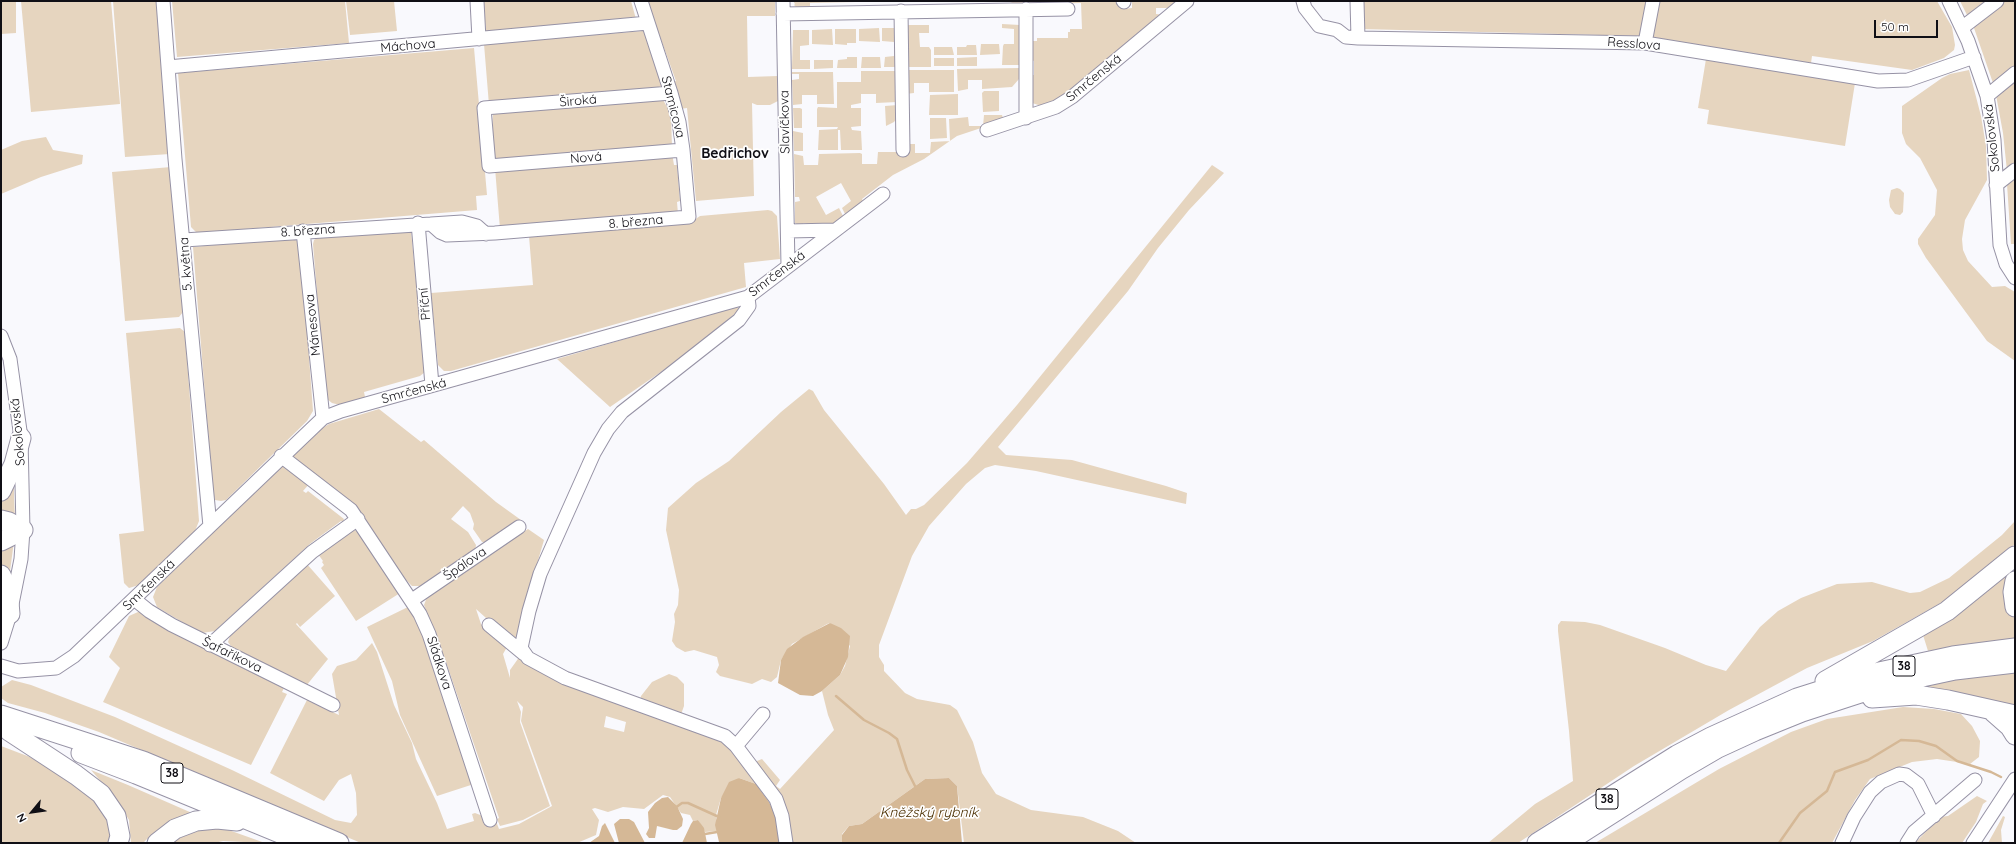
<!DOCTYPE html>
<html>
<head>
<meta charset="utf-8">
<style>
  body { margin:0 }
  #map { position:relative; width:2016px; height:844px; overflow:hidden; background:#f9f9fd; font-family:Quicksand,sans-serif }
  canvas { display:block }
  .frame { position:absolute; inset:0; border:2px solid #100f15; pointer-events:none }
  .north { position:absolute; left:12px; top:792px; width:40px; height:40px; -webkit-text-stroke:3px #fff; paint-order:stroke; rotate:241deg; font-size:11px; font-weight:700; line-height:16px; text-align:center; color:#100f15 }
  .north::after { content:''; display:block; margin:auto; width:14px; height:18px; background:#100f15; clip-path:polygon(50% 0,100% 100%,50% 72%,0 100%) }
  .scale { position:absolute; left:1874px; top:20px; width:64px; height:18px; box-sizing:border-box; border:2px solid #100f15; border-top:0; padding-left:5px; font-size:12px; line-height:14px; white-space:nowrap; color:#100f15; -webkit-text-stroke:3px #fff; paint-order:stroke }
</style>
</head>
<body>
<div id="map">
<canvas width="2016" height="844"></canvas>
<div class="frame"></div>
<div class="north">N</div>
<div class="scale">50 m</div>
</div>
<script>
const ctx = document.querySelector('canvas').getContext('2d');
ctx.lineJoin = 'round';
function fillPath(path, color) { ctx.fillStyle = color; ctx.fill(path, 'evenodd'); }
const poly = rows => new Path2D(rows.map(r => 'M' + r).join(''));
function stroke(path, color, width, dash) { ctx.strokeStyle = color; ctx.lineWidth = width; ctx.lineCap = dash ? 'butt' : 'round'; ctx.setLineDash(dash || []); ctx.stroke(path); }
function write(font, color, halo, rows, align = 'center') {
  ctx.font = font + ' Quicksand,sans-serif'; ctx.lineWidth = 3.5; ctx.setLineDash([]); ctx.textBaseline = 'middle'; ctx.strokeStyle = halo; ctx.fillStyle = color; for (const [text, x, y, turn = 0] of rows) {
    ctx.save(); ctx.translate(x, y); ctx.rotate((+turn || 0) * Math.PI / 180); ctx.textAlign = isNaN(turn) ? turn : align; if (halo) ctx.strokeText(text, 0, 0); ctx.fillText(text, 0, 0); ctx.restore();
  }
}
const green = poly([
  [1,1,16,1,16,33,1,34],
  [21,1,111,1,120,104,31,112],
  [113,1,158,1,170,154,125,157],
  [172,1,345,1,349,43,177,57],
  [346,1,394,1,397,31,350,35],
  [483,1,631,1,636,19,486,31],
  [647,1,775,1,775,16,747,16,748,77,778,76,778,101,770,105,757,105,752,103,754,196,696,201,687,108,680,109,672,82,676,81],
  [793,1,902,1,810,3,810,9,797,8,794,5,795,4],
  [1007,1,1121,1,1123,9,1132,8,1132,1,1176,1,1169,8,1156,8,1156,14,1165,15,1071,93,1045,107,1032,103,1031,75,1034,75,1034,61,1031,60,1031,41,1037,41,1037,38,1068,38,1068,32,1070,32,1070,29,1082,29,1081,3,1018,5],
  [1360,1,1647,1,1641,36,1360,29],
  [1657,1,1937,1,1952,27,1955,45,1954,50,1944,58,1912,70,1812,56,1811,63,1652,37],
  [1960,1,1988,1,1968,17],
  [2004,1,2015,1,2015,67,1996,82,1993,83,1974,28,1974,25],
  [1002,24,1020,25,1020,65,1002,65,1003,46,1004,44,1014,44,1014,29,1002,28],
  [908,25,929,25,929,33,919,33,920,47,929,47,931,50,931,67,905,67,905,64,909,64,909,51,905,51],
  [879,28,880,42,859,41,859,29],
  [882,28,896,28,897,67,884,67,885,57,894,56,894,42,882,41],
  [832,29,833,45,812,44,812,30],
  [835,29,856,29,856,43,847,43,847,45,835,44],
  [793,30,809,30,809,45,800,46,800,60,810,60,810,69,792,69],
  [643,31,645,32,664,88,489,105,484,44],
  [981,44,999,44,1000,54,980,55],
  [967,45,976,45,977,55,957,55,957,47,966,47],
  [934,47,952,47,954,55,934,55],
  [474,48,487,195,476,196,477,210,197,233,191,227,178,73],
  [847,57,857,57,857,68,837,68,838,60,847,59],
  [862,57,880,57,881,68,861,68],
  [977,57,977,66,957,66,957,58],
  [934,58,954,58,954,66,934,66],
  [1706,59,1855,83,1845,146,1707,124,1709,110,1698,108],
  [814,60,833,60,833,68,814,69],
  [1020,68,1019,79,1012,87,982,89,982,80,968,80,968,89,958,91,957,69],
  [906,70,954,70,954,92,929,92,929,83,914,83,914,93,905,94],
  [1969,70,1981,116,1986,146,1987,180,1965,220,1962,239,1963,250,1968,261,1992,287,2005,286,2015,292,2015,361,1987,341,1926,258,1918,244,1918,239,1935,215,1937,190,1920,158,1906,144,1902,133,1902,106,1942,78,1950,74],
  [861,71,897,71,897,102,876,103,876,94,861,94,861,103,851,105,851,108,861,108,861,126,851,127,852,130,861,131,862,150,841,150,840,130,838,130,838,150,818,150,819,130,837,129,838,127,817,127,817,109,818,107,837,108,837,82,861,82],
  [792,72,833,72,834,104,817,104,817,95,802,95,802,104,793,105,792,80,799,79,799,74,792,74],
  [2015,80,2015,164,2007,171,2003,133,1996,95],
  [984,91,999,91,999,111,983,112,982,93],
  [958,94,958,115,929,115,930,95],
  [662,98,671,114,672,148,495,163,492,133,493,113],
  [898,105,897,118,894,122,886,126,885,106],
  [793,108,800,108,802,109,802,128,794,128],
  [984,115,1002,115,1003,118,990,125,957,136,924,159,893,175,862,199,864,203,846,216,842,208,851,201,841,183,816,197,826,215,839,208,844,218,834,226,809,228,809,224,803,223,803,228,795,223,795,202,800,201,799,197,795,197,794,154,803,156,804,165,818,165,819,154,860,153,862,154,862,164,877,164,878,152,906,152,906,144,915,144,915,153,930,153,931,142,950,141,949,119,968,117,969,126,983,126],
  [930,118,946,118,947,138,930,139],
  [793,131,803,133,803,151,794,151],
  [46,137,53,150,83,155,82,164,41,177,1,194,1,150,22,141],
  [672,153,674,165,677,165,680,201,677,202,678,214,500,229,495,168],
  [1212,165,1224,173,1189,210,1158,248,1128,291,998,447,1006,455,1072,460,1166,486,1187,493,1186,504,1036,471,995,465,985,468,966,484,929,526,912,556,879,645,879,657,884,665,884,671,905,693,917,699,950,705,957,710,973,742,982,773,996,794,1031,810,1083,817,1118,831,1136,843,964,843,957,786,949,778,925,779,862,824,849,826,842,834,842,843,788,843,756,765,757,761,762,759,780,780,776,786,780,789,834,730,828,715,822,691,840,675,845,666,850,646,830,623,827,624,792,644,781,660,777,677,771,682,762,679,752,684,720,676,716,672,719,665,717,657,694,650,685,652,676,647,672,641,675,622,674,614,678,605,679,590,666,530,668,508,696,483,729,461,781,412,809,389,813,391,824,410,884,484,906,515,911,509,916,509,924,505,967,463,1017,405],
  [171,167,183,312,179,317,125,321,112,172],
  [2015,178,2015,244,2011,244,2007,184],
  [1897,188,1900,189,1904,193,1903,212,1900,215,1895,214,1890,207,1889,200,1891,190],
  [768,210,772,211,777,216,780,259,744,263,746,287,451,371,444,371,438,365,431,293,533,285,529,236,688,224,700,216],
  [411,231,425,372,420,376,364,392,365,397,340,405,332,403,327,399,325,394,313,244,314,240,317,238],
  [291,238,299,242,301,248,313,411,307,421,226,500,221,501,215,500,213,493,193,247],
  [737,306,739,310,697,347,610,407,557,359],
  [180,328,185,332,199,521,195,531,139,585,129,588,124,583,119,534,144,531,126,333],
  [379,409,421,442,424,440,496,502,521,520,488,542,482,542,473,529,474,524,470,513,463,506,451,519,468,532,476,545,475,551,421,586,412,586,405,579,362,515,291,457,319,430,329,424],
  [285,463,310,483,303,491,306,493,308,491,344,519,343,522,341,521,311,543,215,631,202,633,197,631,157,607,153,597,157,587],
  [14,477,14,498,15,518,1,513,1,503],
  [2015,521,2015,544,1946,600,1873,641,1807,668,1729,710,1634,766,1518,843,1488,843,1535,804,1573,781,1569,731,1558,631,1558,625,1561,621,1585,622,1600,625,1665,648,1706,665,1726,671,1760,627,1778,611,1801,598,1837,584,1872,582,1910,593,1920,592,1949,578,2002,535],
  [528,529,544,540,532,581,521,633,514,643,476,609,481,624,507,647,503,654,510,678,510,670,520,656,639,709,641,696,652,682,669,674,677,677,684,684,684,706,679,720,714,731,764,783,756,784,739,778,721,798,716,815,717,831,705,832,698,820,693,821,690,815,681,813,670,797,663,795,644,809,623,807,608,812,595,808,592,809,599,820,596,835,577,843,361,843,99,732,45,713,8,703,1,698,1,687,12,680,31,685,115,717,232,770,335,820,351,823,357,815,356,793,351,774,339,780,324,801,270,773,307,700,339,715,332,674,337,666,356,660,372,643,377,652,394,705,412,743,416,759,437,803,447,829,474,821,472,814,475,813,496,821,499,829,519,824,552,806,521,721,523,707,517,701,521,712,520,722,550,806,523,820,500,826,497,819,499,818,446,662,424,605,427,597,432,594],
  [606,716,626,722,624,732,604,727],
  [353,530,358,531,400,593,356,621,321,568,324,565,322,562,323,561,318,554],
  [14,541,10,571,7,571,1,565,1,548],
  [306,563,335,596,300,627,297,623,296,624,328,659,306,686,233,649,228,642,231,633],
  [2004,575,2009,579,2010,610,2015,620,2015,639,1966,644,1928,651,1923,635],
  [408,607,421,629,474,784,437,796,400,715,392,681,367,627],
  [138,612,144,613,284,688,282,692,287,694,251,765,103,702,120,668,109,657,129,616],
  [2015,671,2015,707,1912,685],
  [1903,707,1934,709,1961,714,1972,726,1980,741,1979,757,1970,764,1937,759,1912,762,1870,779,1855,800,1832,843,1595,843,1719,769,1791,732,1827,719],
  [1,746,30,757,87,792,107,815,110,832,110,843,1,843],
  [91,770,128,785,192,813,149,837,143,843,131,843,129,820,116,799],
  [1977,796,1987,801,1983,804,1976,822,1962,843,1915,843,1940,817,1948,816],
  [2003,816,2005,817,2001,830,2002,843,1988,843],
  [208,827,223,828,265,843,223,841,214,843,169,843,176,837]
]);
const water = poly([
  [830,623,841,628,850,636,848,657,840,675,822,691,813,696,800,695,778,683,781,660,787,649,803,637],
  [739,778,756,784,769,802,775,814,779,843,719,842,715,825,721,798,729,782],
  [949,778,957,786,962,843,842,843,842,835,849,826,862,824,925,779],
  [668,797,677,806,683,819,682,826,677,830,673,830,657,826,655,838,649,838,646,834,649,828,648,812,655,803,662,798],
  [620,819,629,819,634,822,645,843,619,843,614,824],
  [698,820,704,828,707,843,682,843,691,824,693,821],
  [605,823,615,843,589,843,599,836,602,826]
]);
const stream = poly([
  [836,696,864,720,889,733,897,739,907,770,916,788],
  [675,808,682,803,688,803,719,817],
  [705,834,717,832],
  [1779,843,1800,813,1827,791,1835,772,1868,760,1901,740,1919,741,1936,746,1957,761,1991,772,2001,777]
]);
const minor = poly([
  [163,1,175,159,210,526],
  [477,1,479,39],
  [783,1,788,266],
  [1123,1,1124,2],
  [1303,1,1305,8,1319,26,1337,30,1346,37,1358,38,1645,43,1878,81,1908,80,1974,57],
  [1357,1,1358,38],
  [1949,1,1968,41,1987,96,1994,140,2000,245,2006,264,2015,278],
  [1026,9,1026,118],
  [901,11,903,150],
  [783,14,1068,9],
  [1963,27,1997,1],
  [1645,43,1653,1],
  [168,67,648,23],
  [671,93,484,108,489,166,683,150],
  [1987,96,2015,73],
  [987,130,1056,107,1072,97,1187,1],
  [1996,185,2015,170],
  [418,223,432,385],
  [431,224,440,232,447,235,495,233,689,217,683,150,679,122,671,93,641,1],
  [303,231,323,418],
  [788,231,835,230],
  [184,240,462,222,477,226,486,234],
  [748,297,749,306,739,320,622,412,608,429,594,453,540,574,529,611,521,648,528,658,565,678,725,736,736,746,776,799,782,816,786,843],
  [1,336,10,359,21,438,23,530,21,559,10,614,1,643],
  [281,456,351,510,420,614,429,634,490,820],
  [134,599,149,611,172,625,333,705],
  [412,600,519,527],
  [489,625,524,654],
  [210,645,312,552,358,519],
  [1,666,18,671,56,668,74,656,323,418,341,411,748,297,883,194],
  [736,746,763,714],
  [1842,843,1854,817,1870,792,1881,782,1899,774,1906,775,1918,784,1934,816],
  [1907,843,1914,832,1975,780],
  [1973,843,2015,779]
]);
const highway = poly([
  [1,491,14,464,21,438],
  [1,520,9,522,23,530],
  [1,541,23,530],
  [1,575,8,591,10,614],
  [2015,581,2013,592,2015,607],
  [1825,681,1947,611,2015,556],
  [1872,698,1916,695,1948,700,2015,715],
  [1993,712,2010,727,2015,735],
  [1,715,143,761,339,843],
  [9,731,76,775,101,794,116,816,120,836,118,843],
  [81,753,136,774,304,843],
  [157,843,175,829,196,821,217,819,237,821],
  [1537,843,1677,755,1711,737,1797,698,1879,672,1953,656,2015,648],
  [1566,843,1682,769,1718,748,1755,731,1802,712,1885,685,1955,670,2015,663]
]);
const shields = [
  [1904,666,22],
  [172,773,22],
  [1607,799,22]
];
const shieldNames = [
  ["38",1904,666],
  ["38",172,773],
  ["38",1607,799]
];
const streetNames = [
  ["Resslova",1634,44,4],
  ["Máchova",408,46,-5],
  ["Smrčenská",1094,78,-39],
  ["Široká",578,101,-5],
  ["Stamicova",673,107,76],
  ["Slavíčkova",785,122,-91],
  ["Sokolovská",1992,138,-96],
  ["Nová",586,158,-5],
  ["8. března",636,222,-5],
  ["8. března",308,231,-4],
  ["5. května",186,264,-94],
  ["Smrčenská",777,274,-37],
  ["Příční",425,304,-95],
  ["Mánesova",313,325,-96],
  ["Smrčenská",414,391,-15],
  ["Sokolovská",18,432,-95],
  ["Špálova",465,564,-34],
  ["Smrčenská",149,585,-44],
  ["Šafaříkova",232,655,26],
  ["Sládkova",439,663,72]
];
const neighbourhoodNames = [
  ["Bedřichov",735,154]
];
const waterNames = [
  ["Kněžský rybník",929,813]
];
fillPath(green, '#e6d5bf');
fillPath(water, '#d5b896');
stroke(stream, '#d5b896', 2.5);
stroke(minor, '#9692a5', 15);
stroke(highway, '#9692a5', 21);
stroke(minor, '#fff', 13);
stroke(highway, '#fff', 19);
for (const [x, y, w] of shields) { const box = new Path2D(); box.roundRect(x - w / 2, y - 10, w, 20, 3); ctx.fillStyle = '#fff'; ctx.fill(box); stroke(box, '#100f15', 1); }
write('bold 12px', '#100f15', null, shieldNames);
write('13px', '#100f15', '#fff', streetNames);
write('bold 14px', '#100f15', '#fff', neighbourhoodNames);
write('italic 14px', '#4c3002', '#fff', waterNames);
</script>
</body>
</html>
